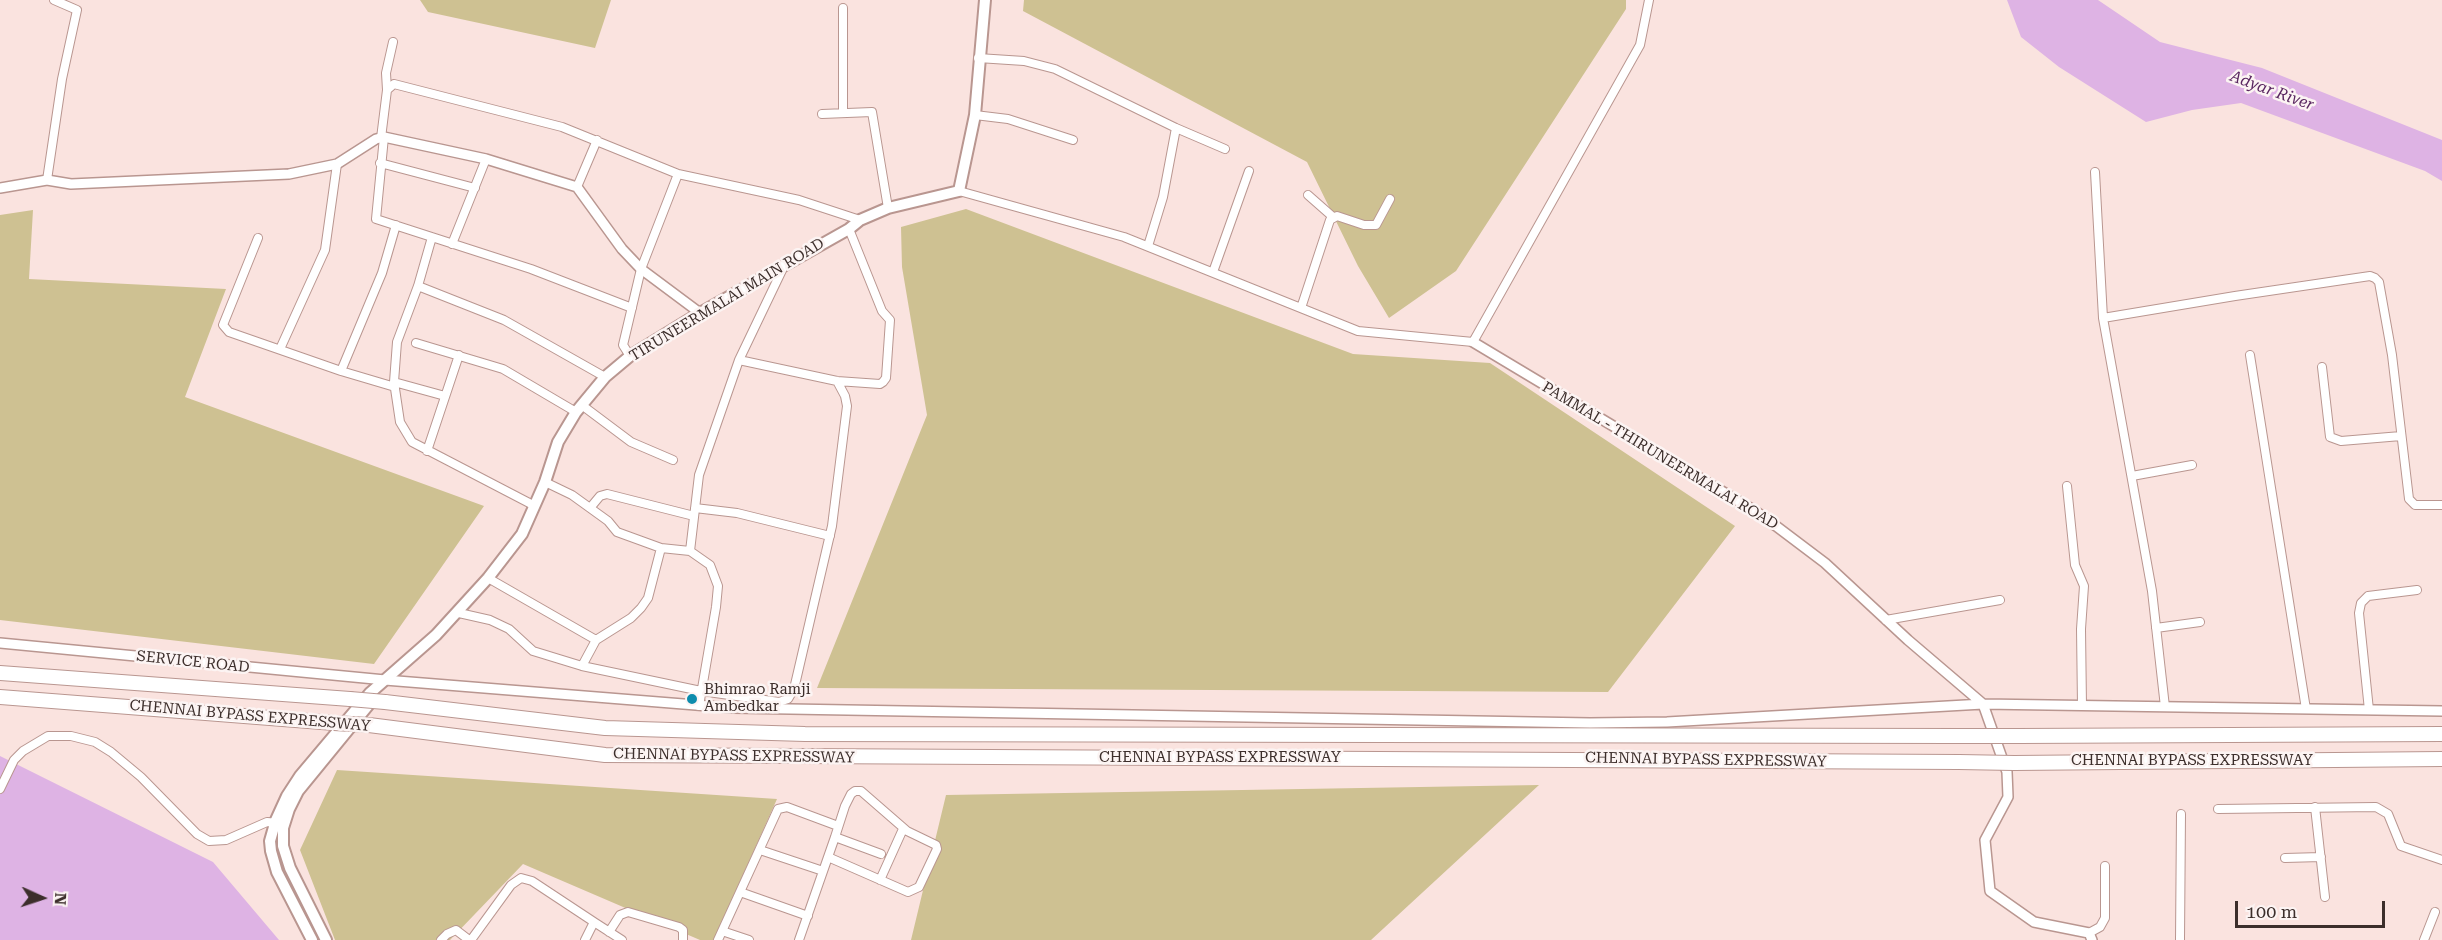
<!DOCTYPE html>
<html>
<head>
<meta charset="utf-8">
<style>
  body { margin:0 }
  #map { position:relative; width:2442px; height:940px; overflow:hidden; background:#fae3df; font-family:"Roboto Serif",serif }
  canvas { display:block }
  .north { position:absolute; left:12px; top:868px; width:60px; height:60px; -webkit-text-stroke:4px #fcf4f3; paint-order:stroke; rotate:93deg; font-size:16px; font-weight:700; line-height:24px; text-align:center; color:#3c2e2b }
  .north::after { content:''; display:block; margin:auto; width:21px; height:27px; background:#3c2e2b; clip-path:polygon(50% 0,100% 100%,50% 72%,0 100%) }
  .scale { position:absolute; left:2235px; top:901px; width:150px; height:27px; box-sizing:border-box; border:3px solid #3c2e2b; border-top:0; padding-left:8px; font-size:18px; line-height:21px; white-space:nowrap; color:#3c2e2b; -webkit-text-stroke:4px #fcf4f3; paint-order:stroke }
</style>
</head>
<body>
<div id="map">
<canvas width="2442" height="940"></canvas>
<div class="north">N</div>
<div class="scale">100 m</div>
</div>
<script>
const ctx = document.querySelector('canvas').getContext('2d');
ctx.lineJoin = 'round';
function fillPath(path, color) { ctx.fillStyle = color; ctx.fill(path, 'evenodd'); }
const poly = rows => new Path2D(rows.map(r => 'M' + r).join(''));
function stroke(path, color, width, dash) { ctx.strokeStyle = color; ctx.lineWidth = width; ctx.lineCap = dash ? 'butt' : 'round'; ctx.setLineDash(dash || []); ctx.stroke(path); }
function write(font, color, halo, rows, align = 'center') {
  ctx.font = font + ' "Roboto Serif",serif'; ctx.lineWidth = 5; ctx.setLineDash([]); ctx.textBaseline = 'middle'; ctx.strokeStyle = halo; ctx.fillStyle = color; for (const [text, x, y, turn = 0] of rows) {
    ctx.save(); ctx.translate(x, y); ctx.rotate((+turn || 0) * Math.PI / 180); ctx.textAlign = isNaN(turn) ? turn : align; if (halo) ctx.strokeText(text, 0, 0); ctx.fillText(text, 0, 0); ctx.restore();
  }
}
const green = poly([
  [420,0,611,0,595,48,428,12],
  [1024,0,1626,0,1626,9,1456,271,1389,318,1358,266,1307,162,1023,11],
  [966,209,1353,354,1490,363,1735,526,1608,692,817,688,927,415,902,267,901,227],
  [33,210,29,279,226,289,185,397,484,506,374,664,0,620,0,215],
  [337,770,777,799,714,940,700,940,523,864,450,940,335,940,300,850],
  [1539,785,1371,940,911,940,946,795]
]);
const water = poly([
  [2007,0,2098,0,2160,42,2262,68,2442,140,2442,181,2425,171,2241,103,2192,110,2146,122,2059,67,2021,37],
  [0,756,213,862,279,940,0,940]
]);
const minor = poly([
  [978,58,1024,61,1055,69,1176,128,1225,149],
  [387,90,386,73,393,42],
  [843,113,843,8],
  [822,114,872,112,888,208],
  [975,115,1008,119,1073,140],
  [384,137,376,219,531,269,632,308],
  [381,138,387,90,394,84,562,127,678,174,799,200,860,220],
  [380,163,475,188],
  [2095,172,2103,318,2152,591,2165,707],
  [47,180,62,79,77,10,54,0],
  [577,187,597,140],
  [959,191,1124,237,1358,331,1473,342,1640,45,1649,0],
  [1308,195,1333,217],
  [258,238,223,325,229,332,341,371,395,387],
  [452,244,486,159],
  [1148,246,1163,197,1176,128],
  [1213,272,1249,171],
  [418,286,504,320,605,377],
  [1301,308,1330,220,1337,216,1364,225,1376,225,1390,199],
  [2103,318,2235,296,2370,276,2375,278,2379,282,2392,355,2409,499,2415,505,2442,505],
  [416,343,503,369,576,412],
  [280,349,325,250,337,164],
  [2250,355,2306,709],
  [630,356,623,345,641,269,678,174],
  [739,360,837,381,880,384,883,382,886,378,890,320,882,311,849,229],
  [2322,367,2330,437,2341,441,2401,436],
  [341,371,382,273,396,225],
  [394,382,397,342,418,286,432,237],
  [445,396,394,382,400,422,412,442,535,506],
  [583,406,631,442,673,460],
  [427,451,459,355],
  [2132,476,2192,465],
  [545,482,572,495,608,521,617,532,661,548,690,551,710,565,718,586,716,607,699,706],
  [2067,486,2075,565,2084,586,2081,629,2082,706],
  [590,508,600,496,607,494,694,516],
  [695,508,737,513,830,536],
  [690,551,699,475,739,360,784,266],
  [488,578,596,640],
  [459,613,490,620,509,629,533,651,582,666,701,691,779,702,788,699,794,689,832,526,847,406,845,396,837,381],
  [1886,620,2000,600],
  [2156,628,2200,622],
  [582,666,596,640,631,618,641,608,648,598,661,548],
  [2369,710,2359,613,2361,603,2368,596,2417,590],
  [0,789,14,760,23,751,48,736,71,736,95,742,111,752,141,777,197,834,209,841,226,840,267,822,280,823],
  [2315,807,2325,897],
  [2218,809,2376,807,2388,814,2401,846,2442,860],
  [835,837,881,854],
  [760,850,823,871],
  [2285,858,2321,857],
  [880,880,903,829],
  [740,892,808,916],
  [722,931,749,940],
  [609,932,620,915,628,912,679,927,683,930,683,940],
  [2089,933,2100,927,2105,918,2105,866],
  [441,940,447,934,456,930,469,940],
  [471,940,511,885,521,878,532,881,594,922],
  [585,940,594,922,622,940],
  [718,940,778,809,787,807,838,826],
  [799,940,835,837,845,806,851,794,855,791,861,791,907,831,936,845,937,849,919,887,908,892,828,857],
  [2180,940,2181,814],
  [2424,940,2435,912]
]);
const tertiary = poly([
  [0,188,47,180,71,184,289,174,337,164,376,139,384,137,486,159,577,187,622,249,641,269,700,313],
  [1473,342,1755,511,1776,526,1825,563,1908,640,1983,704,2007,772,2008,797,1985,840,1990,891,2034,922,2089,933,2092,940],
  [0,643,385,680,733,708,1590,723,1667,722,1983,704,2442,711]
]);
const secondary = poly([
  [312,940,277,872,271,851,270,841,276,820,287,796,300,776,370,693,436,635,488,578,522,534,545,482,558,442,576,412,605,377,630,356,700,313,849,229,860,220,888,208,959,191,975,115,985,0],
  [326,940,290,868,283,846,283,828,289,809,298,791,374,698]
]);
const trunk = poly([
  [0,673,350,699],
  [0,697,334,723],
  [385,702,605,728,805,734,1956,736],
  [369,725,605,755,1959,762],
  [2019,736,2442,734],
  [2014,763,2442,759]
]);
const trunkBridge = poly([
  [350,699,385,702],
  [334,723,369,725],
  [1956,736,2019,736],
  [1959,762,2014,763]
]);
const markers = [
  [692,699,6,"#0e8cad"]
];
const streetNames = [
  ["TIRUNEERMALAI MAIN ROAD",727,300,-31],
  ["PAMMAL - THIRUNEERMALAI ROAD",1660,456,31],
  ["SERVICE ROAD",193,662,6],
  ["CHENNAI BYPASS EXPRESSWAY",250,716,5],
  ["CHENNAI BYPASS EXPRESSWAY",734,756,1],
  ["CHENNAI BYPASS EXPRESSWAY",1220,758],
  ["CHENNAI BYPASS EXPRESSWAY",1706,760,1],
  ["CHENNAI BYPASS EXPRESSWAY",2192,761]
];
const poiNames = [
  ["Bhimrao Ramji",704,690],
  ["Ambedkar",704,707]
];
const waterNames = [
  ["Adyar River",2272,91,20]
];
fillPath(green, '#cec192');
fillPath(water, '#deb3e4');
stroke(minor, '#b99690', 10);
stroke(tertiary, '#b99690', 12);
stroke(secondary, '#b99690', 14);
stroke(trunk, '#b99690', 16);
stroke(minor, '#fff', 8);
stroke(tertiary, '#fff', 9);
stroke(secondary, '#fff', 10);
stroke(trunk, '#fff', 14);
stroke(trunkBridge, '#b99690', 16, []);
stroke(trunkBridge, '#fff', 14);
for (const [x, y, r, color] of markers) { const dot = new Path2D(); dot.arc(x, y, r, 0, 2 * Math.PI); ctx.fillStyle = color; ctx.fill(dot); stroke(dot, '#fcf4f3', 2); }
write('15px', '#3c2e2b', '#fcf4f3', streetNames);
write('15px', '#3c2e2b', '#fcf4f3', poiNames, 'left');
write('italic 16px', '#5a2761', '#fcf4f3', waterNames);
</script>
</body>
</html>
